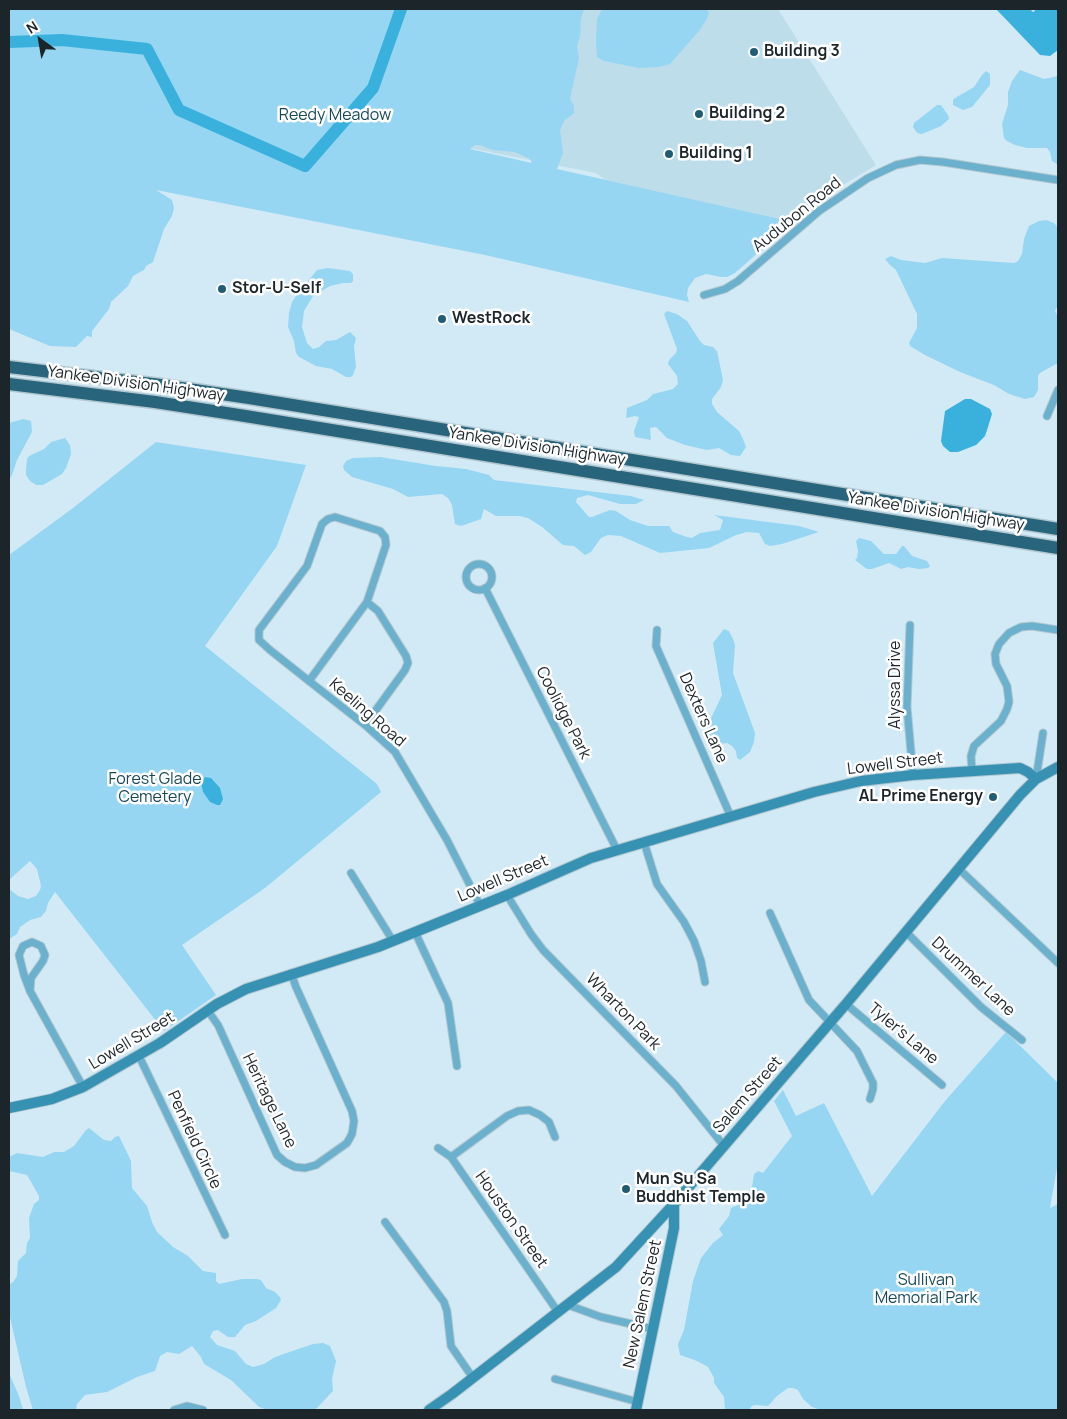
<!DOCTYPE html>
<html>
<head>
<meta charset="utf-8">
<style>
  body { margin:0 }
  #map { position:relative; width:1067px; height:1419px; overflow:hidden; background:#d2eaf5; font-family:Manrope,sans-serif }
  canvas { display:block }
  .frame { position:absolute; inset:0; border:10px solid #1c2529; pointer-events:none }
  .north { position:absolute; left:15px; top:15px; width:50px; height:50px; -webkit-text-stroke:4px #fff; paint-order:stroke; rotate:328deg; font-size:14px; font-weight:700; line-height:20px; text-align:center; color:#1c2529 }
  .north::after { content:''; display:block; margin:auto; width:18px; height:22px; background:#1c2529; clip-path:polygon(50% 0,100% 100%,50% 72%,0 100%) }
</style>
</head>
<body>
<div id="map">
<canvas width="1067" height="1419"></canvas>
<div class="frame"></div>
<div class="north">N</div>
</div>
<script>
const ctx = document.querySelector('canvas').getContext('2d');
ctx.lineJoin = 'round';
function fillPath(path, color) { ctx.fillStyle = color; ctx.fill(path, 'evenodd'); }
const poly = rows => new Path2D(rows.map(r => 'M' + r).join(''));
function stroke(path, color, width, dash) { ctx.strokeStyle = color; ctx.lineWidth = width; ctx.lineCap = dash ? 'butt' : 'round'; ctx.setLineDash(dash || []); ctx.stroke(path); }
function write(font, color, halo, rows, align = 'center') {
  ctx.font = font + ' Manrope,sans-serif'; ctx.lineWidth = 5; ctx.setLineDash([]); ctx.textBaseline = 'middle'; ctx.strokeStyle = halo; ctx.fillStyle = color; for (const [text, x, y, turn = 0] of rows) {
    ctx.save(); ctx.translate(x, y); ctx.rotate((+turn || 0) * Math.PI / 180); ctx.textAlign = isNaN(turn) ? turn : align; if (halo) ctx.strokeText(text, 0, 0); ctx.fillText(text, 0, 0); ctx.restore();
  }
}
const built = poly([
  [460,9,778,9,876,165,830,193,793,222,751,233,615,187,596,173,444,143]
]);
const green = poly([
  [9,9,584,9,581,18,580,36,577,46,579,58,570,99,574,106,574,113,564,121,560,130,563,153,557,169,793,222,735,273,727,277,721,277,706,274,695,278,688,288,687,295,689,302,485,255,156,190,172,200,174,208,172,216,164,229,153,262,146,266,144,270,133,276,128,286,111,302,109,309,92,331,92,337,87,336,76,347,50,346,9,329],
  [475,145,480,145,493,150,515,152,530,159,532,163,470,149],
  [602,9,707,9,709,13,707,19,699,31,670,64,659,67,639,68,604,61,597,57,596,42,597,19],
  [1020,70,1044,79,1058,76,1058,165,1052,161,1050,152,1047,148,1027,148,1015,145,1007,141,1004,138,1002,124,1008,105,1008,92,1012,81],
  [986,71,990,74,990,85,972,107,963,110,953,105,953,100,955,98,974,87,982,75],
  [937,105,941,105,948,115,949,119,941,126,922,134,917,133,913,127,914,123],
  [1046,220,1054,223,1058,228,1058,305,1055,311,1058,317,1058,363,1040,373,1038,376,1038,390,1034,397,1025,399,1009,394,994,385,960,372,925,355,910,346,909,343,917,328,917,314,896,270,889,264,885,259,891,256,901,260,925,263,942,258,1014,263,1018,261,1022,254,1024,239,1029,226,1039,221],
  [328,268,350,271,353,274,353,281,351,283,343,283,330,286,313,296,304,311,302,327,307,343,313,349,319,347,326,341,336,340,350,332,356,338,354,346,356,367,353,375,351,377,346,377,332,369,316,366,299,357,296,353,294,341,288,327,289,313,292,302,298,293,317,270],
  [667,311,677,314,687,321,700,341,704,345,713,347,717,351,723,380,721,387,712,399,712,404,717,412,739,431,743,439,746,447,740,456,731,455,719,448,707,450,685,445,667,438,656,427,650,428,651,440,635,437,634,431,639,417,635,416,626,418,627,408,647,400,653,394,673,389,678,384,677,376,668,364,669,360,676,353,677,349,664,314],
  [23,419,31,421,32,432,17,460,12,475,9,480,9,423],
  [65,438,70,445,71,454,66,468,62,474,43,485,36,485,30,481,26,475,26,470,27,459,29,456,44,449,51,442],
  [156,442,306,465,277,546,205,646,377,784,381,792,265,888,182,945,216,995,164,1031,55,892,48,903,46,911,41,917,30,920,20,927,17,934,9,939,9,889,18,896,28,899,36,896,40,890,41,886,37,869,30,861,9,880,9,555,73,508],
  [380,457,436,466,466,469,489,475,494,480,631,496,644,500,636,504,620,504,588,495,577,498,576,502,589,517,592,517,610,510,616,511,630,520,648,526,669,526,673,532,687,537,692,538,700,533,720,530,723,520,714,515,799,526,819,532,782,544,770,546,765,544,759,533,747,532,736,535,709,548,660,553,621,536,608,535,601,538,591,552,585,555,574,546,563,545,542,527,528,518,519,516,496,516,484,509,481,519,461,526,455,524,452,505,448,498,442,494,408,497,393,489,352,477,344,470,343,466,346,461,353,458],
  [859,538,871,541,884,554,896,554,902,546,904,546,912,556,927,561,930,566,928,568,919,569,908,567,901,569,889,563,872,569,867,569,855,560,857,558,858,551,856,541],
  [724,629,729,631,733,639,735,645,733,673,755,733,754,742,750,752,740,760,737,758,736,751,732,746,727,743,714,745,705,738,705,731,722,695,713,643],
  [1006,1032,1058,1083,1058,1162,1050,1208,1058,1204,1058,1410,821,1410,812,1407,803,1399,798,1390,793,1388,788,1388,777,1396,768,1406,755,1405,752,1406,749,1410,725,1410,724,1397,714,1383,714,1378,708,1367,697,1361,680,1355,678,1344,684,1330,693,1281,701,1258,713,1243,723,1235,719,1229,729,1216,731,1208,738,1205,752,1187,754,1174,758,1171,763,1173,792,1136,774,1101,783,1090,796,1116,824,1103,872,1196,945,1101],
  [89,1128,104,1140,111,1141,115,1137,119,1136,131,1161,132,1188,147,1206,152,1222,157,1232,173,1247,188,1256,203,1271,216,1273,216,1281,219,1284,242,1279,257,1279,261,1280,266,1288,275,1292,280,1297,281,1300,276,1308,256,1321,245,1325,235,1337,228,1337,218,1330,213,1331,210,1337,217,1345,235,1351,246,1364,253,1367,264,1364,275,1357,313,1344,323,1343,330,1346,336,1361,332,1379,333,1391,317,1408,313,1410,268,1410,259,1407,231,1380,204,1364,201,1357,192,1346,179,1354,167,1352,160,1356,155,1371,137,1377,107,1392,85,1395,77,1404,76,1410,33,1410,26,1387,9,1313,9,1285,13,1282,17,1276,18,1261,26,1253,27,1243,30,1238,29,1218,34,1204,39,1200,39,1196,27,1175,9,1171,9,1157,17,1153,43,1157,54,1152,64,1152,74,1146,86,1130],
  [9,1373,19,1396,23,1410,9,1410]
]);
const water = poly([
  [996,9,1030,9,1033,12,1035,11,1034,9,1058,9,1058,50,1050,56,1040,55],
  [965,399,971,399,990,409,992,414,988,427,985,436,976,445,958,452,950,452,943,446,941,441,945,411],
  [205,777,211,778,220,788,223,799,220,805,217,805,210,802,203,792,201,782]
]);
const river = poly([
  [9,42,62,40,147,49,179,110,305,166,373,88,401,9]
]);
const street = poly([
  [704,295,725,289,738,281,819,211,868,178,896,165,920,160,943,162,1058,180],
  [1047,416,1058,390],
  '466 577a13 13 0 1 1 26 0a13 13 0 1 1-26 0Z',
  [485,588,617,850],
  [910,625,907,707,913,775],
  [657,630,656,646,731,817],
  [309,681,367,602,386,545,385,537,380,531,335,517,328,519,322,524,307,566,259,630,259,640,270,650,309,681,365,725,395,752,447,840,480,905],
  [365,725,405,670,408,663,406,656,378,611,367,602],
  [972,771,971,756,974,746,1001,721,1007,709,1009,702,1007,686,996,664,995,654,999,644,1009,633,1021,627,1032,626,1058,630],
  [1036,779,1043,733],
  [644,842,657,884,684,922,694,941,701,961,705,982],
  [959,869,1058,963],
  [351,873,393,941],
  [507,895,531,934,543,950,676,1086,724,1146],
  [770,913,809,1000,857,1051,873,1083,873,1089,870,1099],
  [415,932,448,1003,457,1066],
  [906,932,981,1007,1022,1040],
  [30,991,24,975,19,955,23,946,32,942,41,946,45,955,43,961,31,978,30,991,83,1087],
  [846,1004,942,1085],
  [208,1011,218,1025,277,1155,285,1162,295,1167,305,1168,316,1165,347,1143,352,1134,354,1121,352,1111,296,987,291,973],
  [139,1056,225,1235],
  [438,1148,451,1157,558,1312],
  [451,1157,507,1116,518,1111,529,1110,540,1115,549,1122,555,1137],
  [385,1222,444,1302,447,1311,451,1346,473,1378],
  [568,1305,601,1317,653,1329],
  [555,1379,638,1402],
  [174,1410,187,1406,203,1410]
]);
const secondary = poly([
  [9,1108,52,1099,83,1087,160,1043,217,1004,246,989,378,947,507,895,591,858,814,792,861,781,913,775,1020,768,1028,772,1036,779],
  [429,1410,452,1394,616,1267,674,1204,846,1004,1020,795,1036,779,1058,767],
  [636,1410,674,1228,674,1204]
]);
const highway = poly([
  [9,367,161,385,249,398,1058,529],
  [9,384,155,402,239,415,1058,548]
]);
const markers = [
  [754,52,5,"#205d74"],
  [699,114,5,"#205d74"],
  [669,154,5,"#205d74"],
  [222,289,5,"#205d74"],
  [442,319,5,"#205d74"],
  [993,797,5,"#205d74"],
  [626,1189,5,"#205d74"]
];
const poiNames = [
  ["Building 3",764,52],
  ["Building 2",709,114],
  ["Building 1",679,154],
  ["Stor-U-Self",232,289],
  ["WestRock",452,319],
  ["AL Prime Energy",983,797,"right"],
  ["Mun Su Sa",636,1180],
  ["Buddhist Temple",636,1198]
];
const parkNames = [
  ["Reedy Meadow",335,116],
  ["Forest Glade",155,780],
  ["Cemetery",155,798],
  ["Sullivan",926,1281],
  ["Memorial Park",926,1299]
];
const streetNames = [
  ["Audubon Road",797,215,-39],
  ["Yankee Division Highway",136,384,8],
  ["Yankee Division Highway",537,447,9],
  ["Yankee Division Highway",936,512,9],
  ["Alyssa Drive",896,685,-90],
  ["Keeling Road",367,713,41],
  ["Coolidge Park",563,713,63],
  ["Dexters Lane",703,718,66],
  ["Lowell Street",895,764,-7],
  ["Lowell Street",503,879,-23],
  ["Drummer Lane",973,977,43],
  ["Wharton Park",623,1012,46],
  ["Tyler's Lane",903,1034,40],
  ["Lowell Street",132,1041,-31],
  ["Salem Street",748,1095,-49],
  ["Heritage Lane",269,1101,64],
  ["Penfield Circle",194,1140,65],
  ["Houston Street",511,1220,55],
  ["New Salem Street",643,1304,-78]
];
fillPath(built, '#beddeb');
fillPath(green, '#96d6f2');
fillPath(water, '#3ab1dc');
stroke(river, '#3ab1dc', 12);
stroke(street, '#b1c7d0', 9);
stroke(secondary, '#b1c7d0', 12);
stroke(highway, '#b1c7d0', 15);
stroke(street, '#6bb0cc', 7);
stroke(secondary, '#3791b3', 10);
stroke(highway, '#28647b', 12);
for (const [x, y, r, color] of markers) { const dot = new Path2D(); dot.arc(x, y, r, 0, 2 * Math.PI); ctx.fillStyle = color; ctx.fill(dot); stroke(dot, '#fff', 2); }
write('bold 16px', '#1c2529', '#fff', poiNames, 'left');
write('16px', '#18495b', '#fff', parkNames);
write('16px', '#1c2529', '#fff', streetNames);
</script>
</body>
</html>
